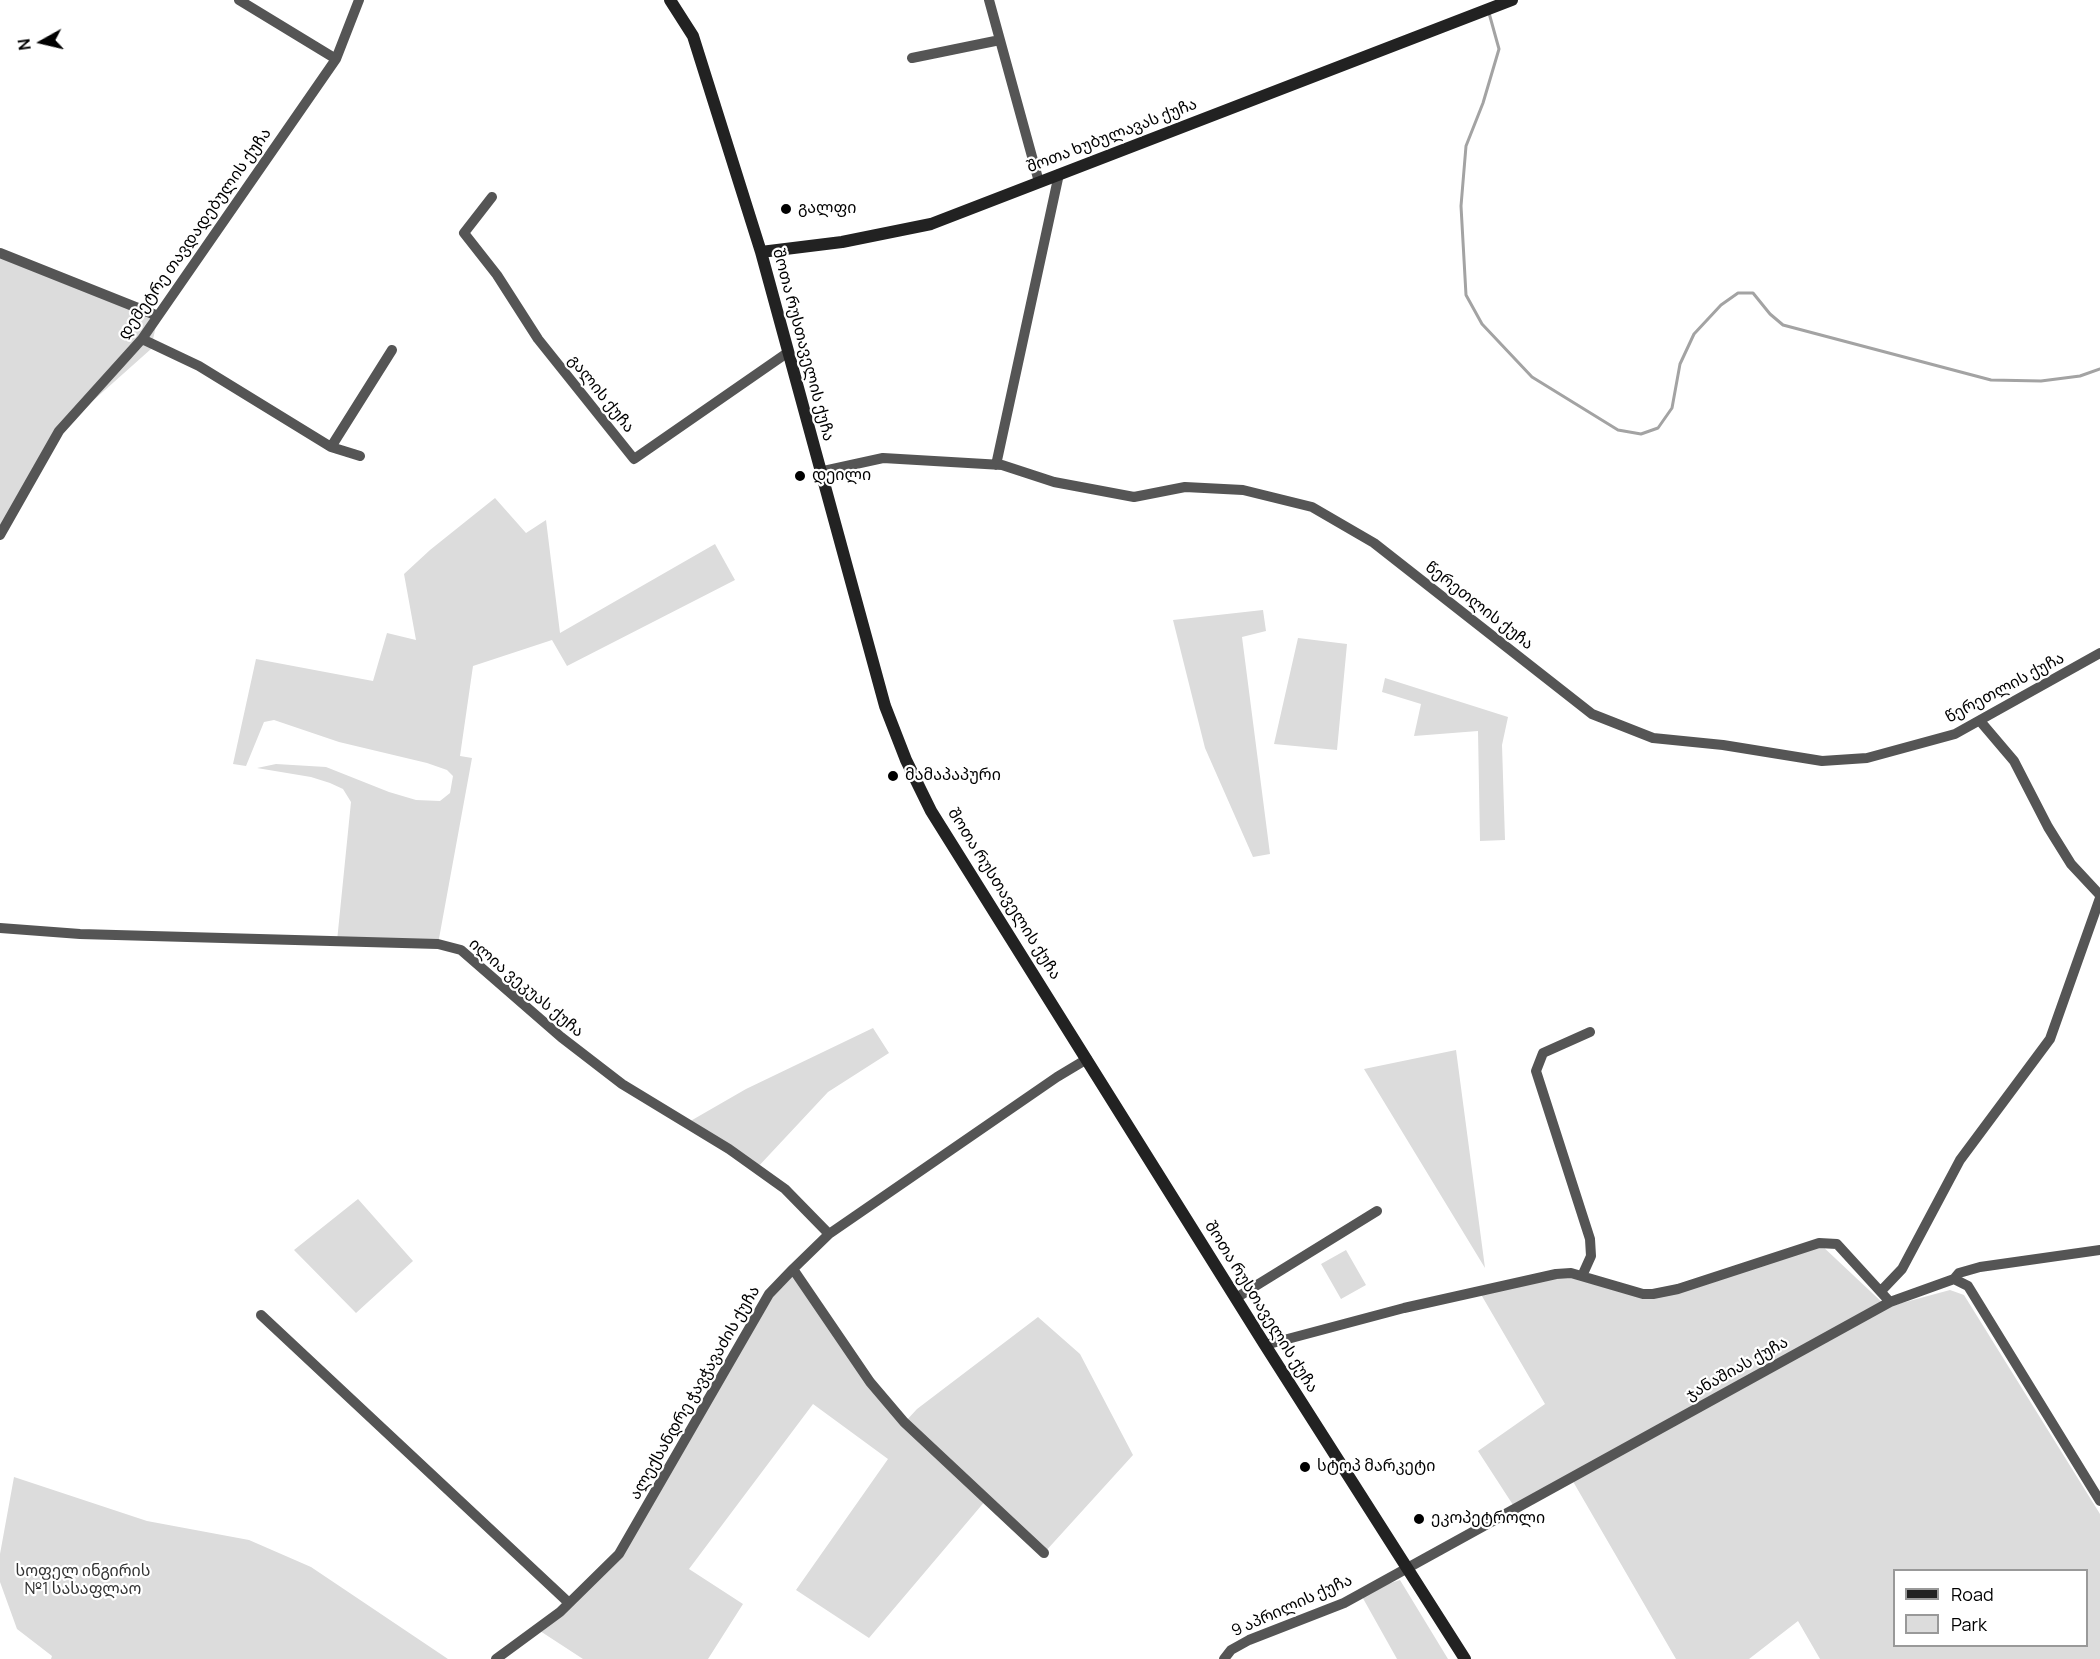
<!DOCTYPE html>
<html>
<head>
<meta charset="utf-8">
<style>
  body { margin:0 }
  #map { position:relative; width:2100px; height:1659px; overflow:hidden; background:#fff; font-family:Manrope,sans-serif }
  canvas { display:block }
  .legend { position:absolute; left:1893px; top:1569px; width:195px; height:78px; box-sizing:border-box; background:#fff; border:2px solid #999; margin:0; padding:8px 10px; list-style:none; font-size:18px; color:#000 }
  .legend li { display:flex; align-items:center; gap:12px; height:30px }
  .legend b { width:30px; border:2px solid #999 }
  .north { position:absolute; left:12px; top:12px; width:60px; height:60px; -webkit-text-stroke:4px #fff; paint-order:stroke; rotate:262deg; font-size:16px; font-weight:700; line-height:24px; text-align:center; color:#000 }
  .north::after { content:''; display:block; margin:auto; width:21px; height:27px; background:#000; clip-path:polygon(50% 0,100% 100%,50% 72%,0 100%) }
</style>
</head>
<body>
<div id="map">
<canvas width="2100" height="1659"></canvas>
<ul class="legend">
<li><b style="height:8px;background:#222"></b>Road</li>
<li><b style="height:16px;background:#dcdcdc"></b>Park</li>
</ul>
<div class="north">N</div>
</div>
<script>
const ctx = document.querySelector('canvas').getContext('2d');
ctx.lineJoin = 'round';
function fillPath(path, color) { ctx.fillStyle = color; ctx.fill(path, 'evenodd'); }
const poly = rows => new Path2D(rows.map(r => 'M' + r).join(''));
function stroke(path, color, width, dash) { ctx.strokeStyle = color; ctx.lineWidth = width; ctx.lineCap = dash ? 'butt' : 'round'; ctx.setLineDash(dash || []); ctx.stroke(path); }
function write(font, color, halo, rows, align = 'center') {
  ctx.font = font + ' Manrope,"Noto Sans Georgian",sans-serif'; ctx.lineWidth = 4.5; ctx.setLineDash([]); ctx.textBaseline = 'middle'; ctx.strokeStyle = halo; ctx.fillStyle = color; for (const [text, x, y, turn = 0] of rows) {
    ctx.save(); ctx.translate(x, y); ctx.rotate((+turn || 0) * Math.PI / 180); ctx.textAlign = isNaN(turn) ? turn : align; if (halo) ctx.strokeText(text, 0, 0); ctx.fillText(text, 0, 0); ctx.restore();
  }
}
const green = poly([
  [0,253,158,316,151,349,59,431,0,535],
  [495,498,526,533,546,520,560,633,715,544,735,580,567,666,552,640,473,666,460,756,472,758,438,944,337,941,351,802,343,789,330,783,311,777,257,768,276,764,326,767,389,792,416,800,440,801,450,793,453,776,447,770,427,763,339,742,274,720,264,722,246,766,233,764,256,659,373,681,387,633,416,640,404,574,430,550],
  [1263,610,1266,631,1242,637,1270,854,1253,857,1205,748,1173,620],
  [1298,638,1347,644,1337,750,1274,744],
  [1385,678,1508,717,1502,745,1505,840,1480,841,1478,731,1414,736,1421,704,1382,692],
  [873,1028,889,1053,828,1092,756,1169,687,1123,746,1089],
  [1456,1050,1485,1268,1364,1069],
  [358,1199,413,1261,356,1313,294,1250],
  [1819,1243,1887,1307,1950,1290,1964,1295,2100,1514,2100,1659,1820,1659,1798,1621,1749,1659,1676,1659,1571,1478,1515,1508,1478,1451,1545,1404,1479,1291,1556,1274,1643,1294],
  [1894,1570,2086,1570,2086,1646,1894,1646],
  [1346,1250,1366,1285,1341,1299,1321,1264],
  [793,1269,905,1422,917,1409,1038,1317,1080,1354,1133,1455,1044,1553,986,1500,869,1638,796,1590,888,1459,813,1404,689,1569,743,1604,708,1659,583,1659,537,1629,620,1554,769,1294],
  [14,1477,147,1521,249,1540,311,1567,448,1659,51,1659,52,1656,17,1629,0,1582,0,1554],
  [1400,1580,1448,1659,1397,1659,1360,1593]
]);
const stream = poly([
  [1489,13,1499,49,1483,103,1466,146,1461,206,1466,295,1482,324,1532,377,1618,430,1641,434,1658,428,1672,408,1680,364,1694,334,1721,305,1738,293,1753,293,1770,314,1783,325,1991,380,2041,381,2080,376,2100,369]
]);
const minor = poly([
  [239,0,336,59],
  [989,0,1039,182],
  [912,58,1000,40],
  [492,197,464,233,497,275,538,339,634,459,787,353],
  [0,253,158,316],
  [142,339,199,366,331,447,360,456],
  [331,447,392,350],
  [996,465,1059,174],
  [819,472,883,458,1002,465,1054,482,1134,497,1185,487,1243,490,1312,507,1374,543,1592,714,1653,738,1723,745,1822,761,1867,758,1955,734,2100,653],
  [0,535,59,431,142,339,336,59,359,0],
  [1980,721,2014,761,2048,827,2071,864,2100,895],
  [0,928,80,934,438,944,461,950,561,1037,622,1084,729,1149,785,1189,829,1234],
  [793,1269,870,1382,904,1422,1044,1553],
  [1582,1276,1591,1256,1590,1239,1536,1071,1543,1053,1590,1032],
  [1954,1279,1968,1286,2100,1501],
  [1881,1291,1902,1269,1960,1160,2050,1039,2100,898],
  [1236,1298,1377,1211],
  [261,1315,569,1603],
  [1265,1345,1404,1308,1556,1274,1571,1273,1643,1294,1653,1294,1678,1289,1819,1243,1837,1244,1890,1302],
  [496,1659,560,1612,619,1554,769,1294,793,1269,829,1234,1057,1077,1087,1059],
  [1224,1659,1231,1650,1249,1640,1344,1603,1890,1302,1954,1279,1959,1273,1980,1267,2100,1250]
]);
const secondary = poly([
  [670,0,693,36,761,252,885,706,906,760,931,811,1265,1345,1465,1659],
  [761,252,842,242,931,224,1512,0]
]);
const markers = [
  [786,209,6,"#000"],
  [800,476,6,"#000"],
  [893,776,6,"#000"],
  [1305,1467,6,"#000"],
  [1419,1519,6,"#000"]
];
const streetNames = [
  ["შოთა ხუბულავას ქუჩა",1112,136,-21],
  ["დემეტრე თავდადებულის ქუჩა",195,234,-55],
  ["შოთა რუსთაველის ქუჩა",803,345,75],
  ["გალის ქუჩა",601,394,51],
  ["წერეთლის ქუჩა",1479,606,38],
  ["წერეთლის ქუჩა",2005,688,-28],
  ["შოთა რუსთაველის ქუჩა",1004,894,58],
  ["ილია ვეკუას ქუჩა",526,988,40],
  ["შოთა რუსთაველის ქუჩა",1261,1307,58],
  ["ჯანაშიას ქუჩა",1737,1369,-29],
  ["ალექსანდრე ჭავჭავაძის ქუჩა",695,1393,-60],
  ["9 აპრილის ქუჩა",1292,1606,-24]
];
const poiNames = [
  ["გალფი",798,209],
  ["დეილი",812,476],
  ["მამაპაპური",905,776],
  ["სტოპ მარკეტი",1317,1467],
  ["ეკოპეტროლი",1431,1519]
];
const parkNames = [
  ["სოფელ ინგირის",83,1572],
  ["№1 სასაფლაო",83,1590]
];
fillPath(green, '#dcdcdc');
stroke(stream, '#a3a3a3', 3);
stroke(minor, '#555', 10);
stroke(secondary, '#222', 12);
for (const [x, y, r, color] of markers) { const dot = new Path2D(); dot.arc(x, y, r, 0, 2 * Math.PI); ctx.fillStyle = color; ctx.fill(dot); stroke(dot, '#fff', 2); }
write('16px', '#000', '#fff', streetNames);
write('16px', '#000', '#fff', poiNames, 'left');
write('16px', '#333', '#fff', parkNames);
</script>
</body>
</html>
